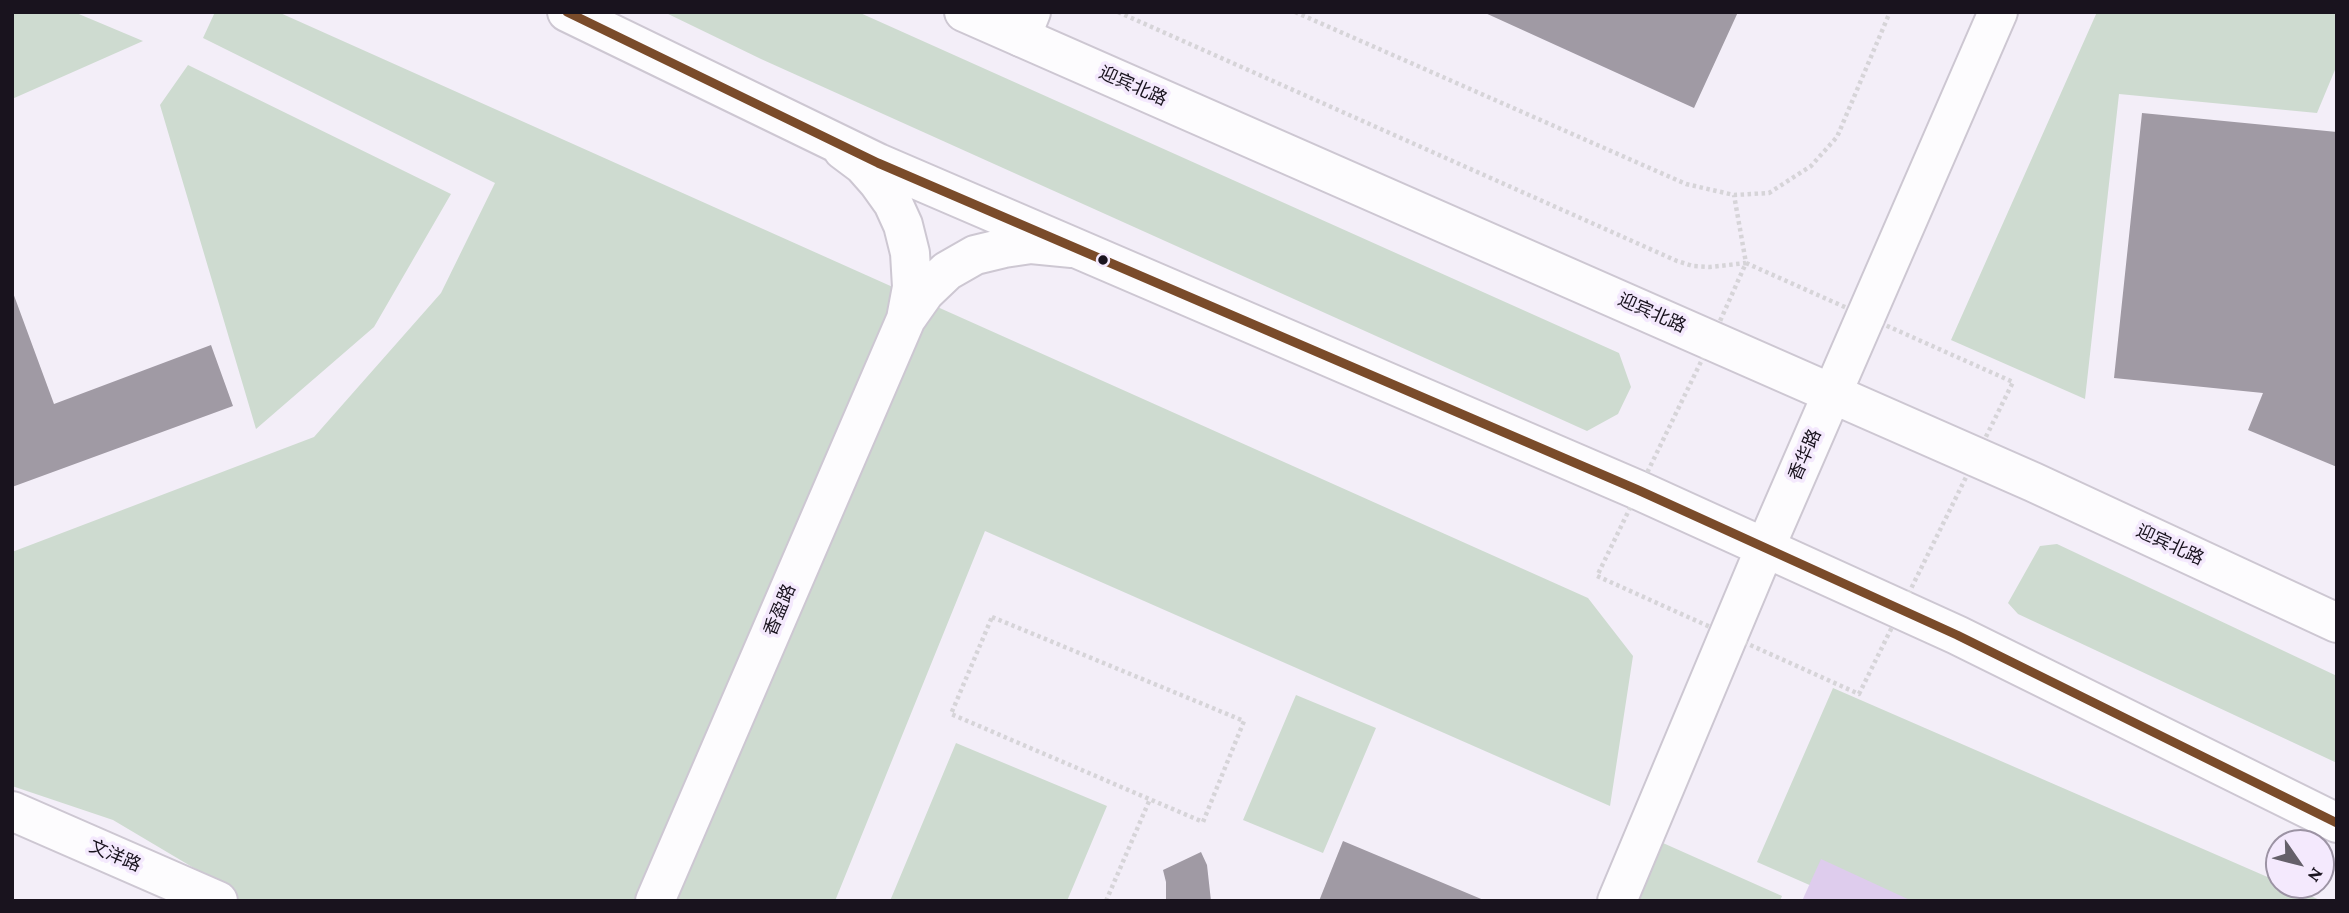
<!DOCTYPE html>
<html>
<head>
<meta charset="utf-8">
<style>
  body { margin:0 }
  #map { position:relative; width:2349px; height:913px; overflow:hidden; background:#f3eef8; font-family:"Crimson Pro",serif }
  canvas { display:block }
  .frame { position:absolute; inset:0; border:14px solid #19131e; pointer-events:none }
  .north { position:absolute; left:2265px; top:829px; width:70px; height:70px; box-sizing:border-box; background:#f4e9fd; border:2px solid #9c93a4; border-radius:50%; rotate:125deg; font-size:19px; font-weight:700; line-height:28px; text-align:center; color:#19131e }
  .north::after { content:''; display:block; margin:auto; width:24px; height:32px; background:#65606a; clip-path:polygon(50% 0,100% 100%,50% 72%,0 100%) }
</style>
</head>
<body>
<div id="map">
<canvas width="2349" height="913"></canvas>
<div class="frame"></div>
<div class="north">N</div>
</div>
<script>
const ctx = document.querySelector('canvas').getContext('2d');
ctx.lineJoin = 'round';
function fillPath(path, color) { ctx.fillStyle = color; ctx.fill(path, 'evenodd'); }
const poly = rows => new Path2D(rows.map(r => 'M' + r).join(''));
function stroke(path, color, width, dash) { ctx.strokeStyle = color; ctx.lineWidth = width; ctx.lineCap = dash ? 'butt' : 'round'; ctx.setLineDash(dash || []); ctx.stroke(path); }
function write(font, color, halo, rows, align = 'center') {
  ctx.font = font + ' "Crimson Pro","Noto Sans SC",serif'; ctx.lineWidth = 7; ctx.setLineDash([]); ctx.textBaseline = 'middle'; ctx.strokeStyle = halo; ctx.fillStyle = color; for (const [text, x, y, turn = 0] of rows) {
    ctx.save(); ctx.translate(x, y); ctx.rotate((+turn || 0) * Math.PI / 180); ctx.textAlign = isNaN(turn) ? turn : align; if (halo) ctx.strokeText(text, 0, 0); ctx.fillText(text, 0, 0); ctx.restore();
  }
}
const green = poly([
  [12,12,74,12,143,41,12,99],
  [215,12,278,12,1588,598,1633,656,1610,806,985,531,835,901,221,901,204,874,113,820,12,786,12,552,314,437,441,293,495,183,203,38],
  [664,12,858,12,1619,353,1631,387,1618,414,1587,431,761,59],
  [2097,12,2337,12,2337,65,2317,113,2119,94,2085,399,1951,340],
  [188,65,451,194,374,327,256,429,160,105],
  [2057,544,2337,676,2337,763,2018,614,2008,603,2040,546],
  [1833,688,2279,882,2279,885,2286,885,2322,901,1846,901,1757,862],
  [1296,695,1376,728,1323,853,1243,820],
  [956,743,1107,806,1067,901,890,901],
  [1663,843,1782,896,1780,901,1638,901]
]);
const water = poly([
  [1821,859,1912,901,1802,901]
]);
const building = poly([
  [1483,12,1738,12,1694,108],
  [2142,113,2337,132,2337,467,2248,430,2263,393,2114,378],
  [12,290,54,404,211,345,233,406,12,487],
  [1343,841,1486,901,1319,901],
  [1201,852,1207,865,1211,901,1166,901,1166,882,1163,870]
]);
const path = poly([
  [1118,12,1677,261,1693,266,1710,267,1746,263,1734,195],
  [1295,12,1686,184,1734,195,1769,193,1811,166,1837,137,1890,12],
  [1746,263,2013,382,1859,694,1597,576,1712,339,1746,263],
  [992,617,1244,721,1203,822,951,714,992,617],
  [1106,901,1150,799]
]);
const street = poly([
  [1021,37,1031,12],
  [843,150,863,165,878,182,893,203,903,225,910,253,912,287,906,319,925,292,947,271,975,255,1004,248,1031,244,1072,248],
  [12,811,218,901],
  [655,901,906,319]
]);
const secondary = poly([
  [1617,901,1765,548,1998,12]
]);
const primary = poly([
  [567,12,878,163,1638,490,1957,635,2337,823],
  [964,12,2033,482,2337,623]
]);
const bus1 = poly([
  [567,12,878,163,1638,490,1957,635,2337,823]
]);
const markers = [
  [1103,260,6,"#19131e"]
];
const streetNames = [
  ["迎宾北路",1133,86,24],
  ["迎宾北路",1652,313,24],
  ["香华路",1805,455,-66],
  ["迎宾北路",2170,545,25],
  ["香盈路",780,610,-67],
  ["文洋路",115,856,23]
];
fillPath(green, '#cedbd0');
fillPath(water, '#decced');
fillPath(building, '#a09aa4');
stroke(street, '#cdc7d2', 42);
stroke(secondary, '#cdc7d2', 42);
stroke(primary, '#cdc7d2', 42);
stroke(path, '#d6d4d8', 4.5, [3.5, 3.5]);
stroke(street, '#fdfcfe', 38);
stroke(secondary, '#fdfcfe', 38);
stroke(primary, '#fdfcfe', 38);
stroke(bus1, '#7a4b2a', 9);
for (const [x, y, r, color] of markers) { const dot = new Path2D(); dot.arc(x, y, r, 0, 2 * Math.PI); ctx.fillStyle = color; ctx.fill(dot); stroke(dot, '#f4e9fd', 2.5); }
write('18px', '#19131e', '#f4e9fd', streetNames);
</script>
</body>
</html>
